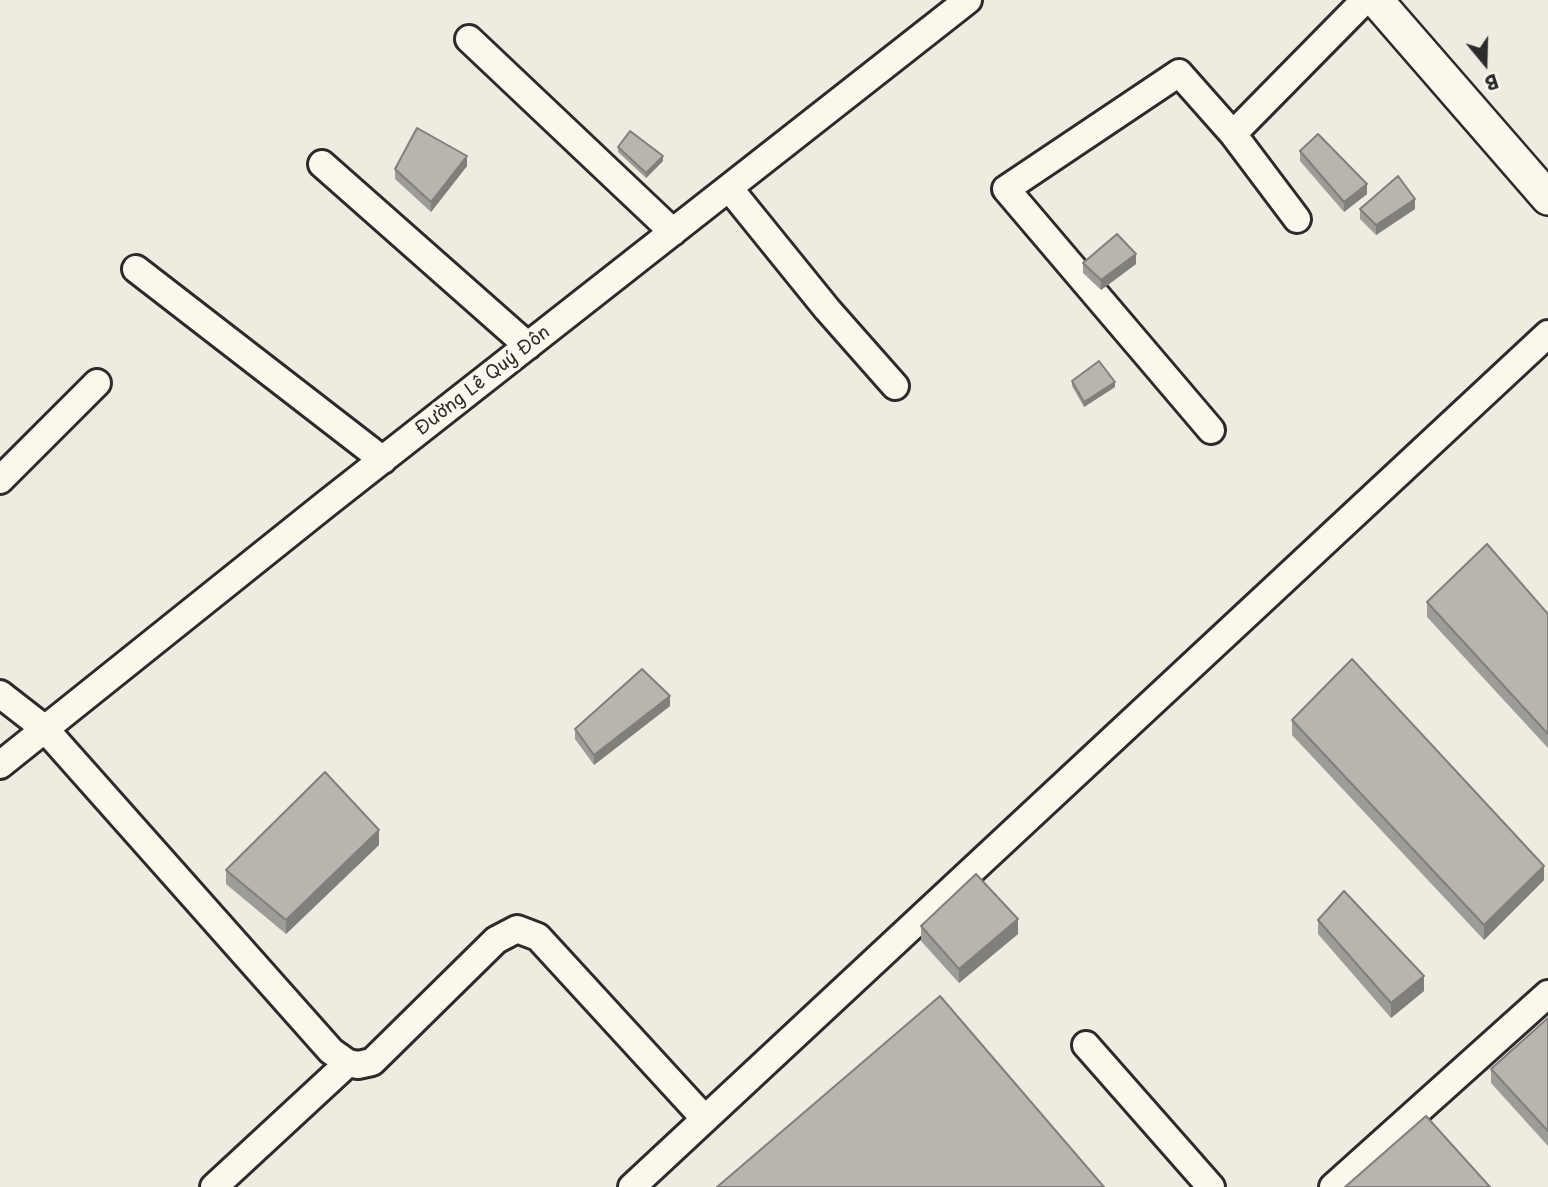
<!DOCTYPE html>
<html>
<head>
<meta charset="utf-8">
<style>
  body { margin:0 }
  #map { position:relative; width:1548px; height:1187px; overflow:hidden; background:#eeebe0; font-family:"Playpen Sans",sans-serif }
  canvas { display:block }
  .north { position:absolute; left:1450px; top:28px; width:70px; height:70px; -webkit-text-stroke:5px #fbf7ec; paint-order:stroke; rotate:161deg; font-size:19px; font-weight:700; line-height:28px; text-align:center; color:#2b2b2b }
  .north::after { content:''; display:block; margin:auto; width:24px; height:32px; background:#2b2b2b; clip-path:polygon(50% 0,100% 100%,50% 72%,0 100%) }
</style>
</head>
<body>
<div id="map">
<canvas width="1548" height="1187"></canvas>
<div class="north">B</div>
</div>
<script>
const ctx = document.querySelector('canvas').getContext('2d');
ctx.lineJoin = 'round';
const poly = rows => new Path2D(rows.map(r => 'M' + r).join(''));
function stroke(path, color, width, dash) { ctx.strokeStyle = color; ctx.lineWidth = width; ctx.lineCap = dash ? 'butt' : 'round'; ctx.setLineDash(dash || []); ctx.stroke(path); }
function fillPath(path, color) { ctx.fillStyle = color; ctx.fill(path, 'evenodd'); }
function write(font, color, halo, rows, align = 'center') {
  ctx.font = font + ' "Playpen Sans",sans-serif'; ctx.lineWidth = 6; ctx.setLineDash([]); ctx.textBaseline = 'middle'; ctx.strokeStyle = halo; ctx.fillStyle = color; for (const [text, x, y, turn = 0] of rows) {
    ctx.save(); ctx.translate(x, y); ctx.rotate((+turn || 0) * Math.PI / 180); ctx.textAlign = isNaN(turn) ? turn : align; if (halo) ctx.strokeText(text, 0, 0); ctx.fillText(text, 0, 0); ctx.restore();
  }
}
const minor = poly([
  [469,39,673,232],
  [1233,134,1365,0],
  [322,164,528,346],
  [729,188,827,309,895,386],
  [136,269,383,460],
  [1211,430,1006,189,1179,73,1233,134,1297,219],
  [0,480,97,383],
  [0,694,45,729,331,1051,348,1063,358,1065,372,1062,496,940,517,929,538,937,705,1119],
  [0,765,326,504,968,0],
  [1086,1045,1211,1187],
  [214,1187,348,1063],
  [632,1187,1548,334],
  [1333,1187,1548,994]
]);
const tertiary = poly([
  [1376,0,1548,198]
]);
const wall = poly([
  [618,147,663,161,646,178,618,152],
  [1300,151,1367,194,1344,212,1300,161],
  [467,166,431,212,395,179,395,169],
  [1360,209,1415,209,1376,235,1360,219],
  [1083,263,1136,264,1101,290,1083,273],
  [1072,381,1115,387,1084,407,1072,386],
  [1427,602,1548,614,1548,748,1427,617],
  [670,706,594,765,575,739,575,729],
  [1292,720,1544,880,1484,940,1292,735],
  [379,845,286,934,226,884,226,870],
  [1318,920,1424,991,1391,1018,1318,934],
  [921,926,1018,934,959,983,921,941],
  [1548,1018,1548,1146,1491,1083,1491,1069]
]);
const shadedWall = poly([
  [467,156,467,166,431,212,431,202],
  [663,156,663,161,646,178,646,173],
  [1367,184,1367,194,1344,212,1344,202],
  [1415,199,1415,209,1376,235,1376,225],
  [1136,254,1136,264,1101,290,1101,280],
  [1115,382,1115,387,1084,407,1084,402],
  [670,696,670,706,594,765,594,755],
  [379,830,379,845,286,934,286,920],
  [1544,866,1544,880,1484,940,1484,925],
  [1018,919,1018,934,959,983,959,969],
  [1424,976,1424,991,1391,1018,1391,1003]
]);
const building = poly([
  [417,128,467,156,431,202,395,169,417,128],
  [630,131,663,156,646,173,618,147,630,131],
  [1318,134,1367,184,1344,202,1300,151,1318,134],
  [1398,176,1415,199,1376,225,1360,209,1398,176],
  [1117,234,1136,254,1101,280,1083,263,1117,234],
  [1099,361,1115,382,1084,402,1072,381,1099,361],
  [1487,544,1548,614,1548,734,1427,602,1487,544],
  [1352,659,1544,866,1484,925,1292,720,1352,659],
  [642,669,670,696,594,755,575,729,642,669],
  [325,772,379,830,286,920,226,870,325,772],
  [976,874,1018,919,959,969,921,926,976,874],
  [1344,891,1424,976,1391,1003,1318,920,1344,891],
  [940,996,1104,1187,717,1187,940,996],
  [1548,1018,1548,1131,1491,1069,1548,1018],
  [1426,1116,1490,1187,1345,1187,1426,1116]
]);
const streetNames = [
  ["Đường Lê Quý Đôn",483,381,-38]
];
stroke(minor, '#2b2b2b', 32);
stroke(tertiary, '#2b2b2b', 38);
stroke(minor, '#fbf7ec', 26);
stroke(tertiary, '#fbf7ec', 33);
fillPath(wall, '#9e9c96');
fillPath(shadedWall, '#817f7a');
fillPath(building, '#b8b5ae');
stroke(building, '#817f7a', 2);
write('18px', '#2b2b2b', '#fbf7ec', streetNames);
</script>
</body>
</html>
